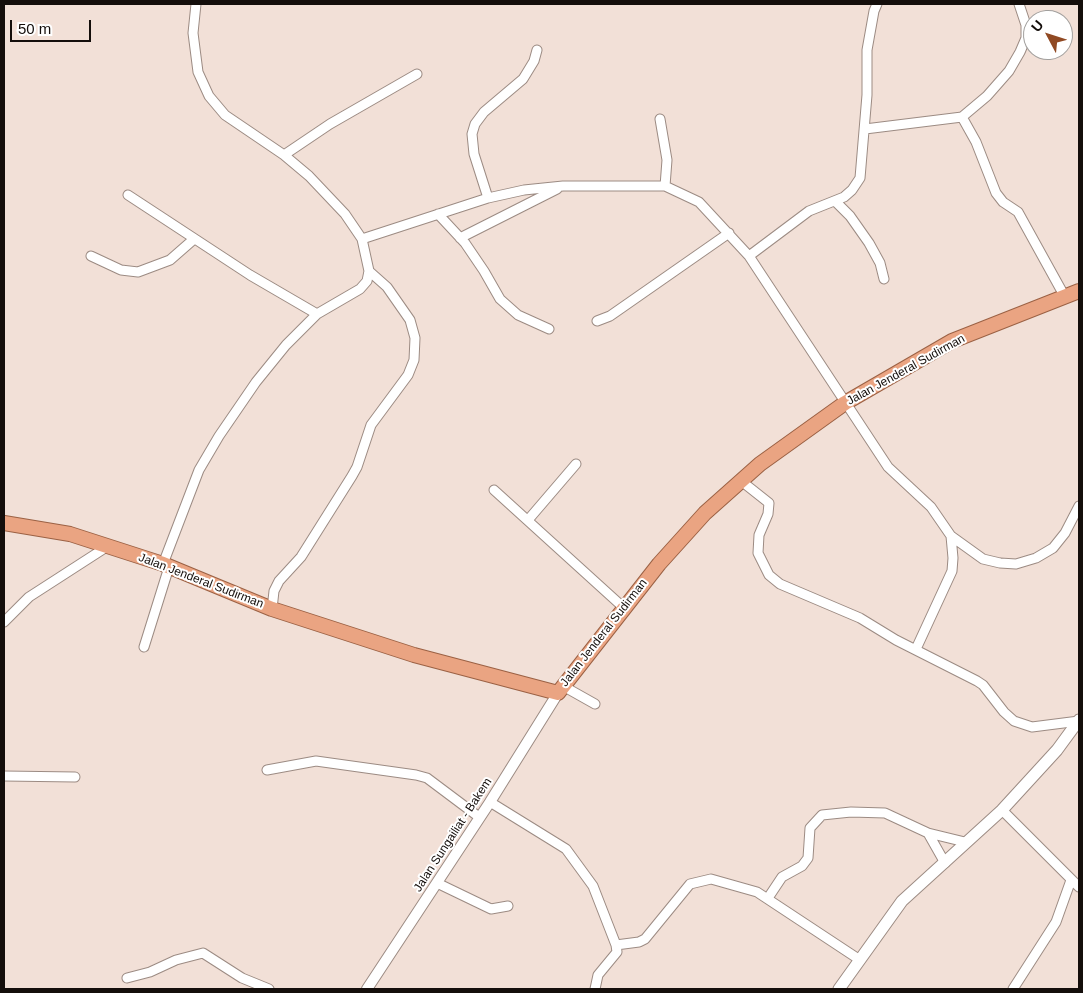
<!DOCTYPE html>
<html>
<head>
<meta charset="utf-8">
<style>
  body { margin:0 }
  #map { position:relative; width:1083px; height:993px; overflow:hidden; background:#f2e0d7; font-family:Arial,sans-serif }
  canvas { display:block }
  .frame { position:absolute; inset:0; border:5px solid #140e0b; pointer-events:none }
  .north { position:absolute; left:1023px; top:10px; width:50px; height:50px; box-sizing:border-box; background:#fff; border:1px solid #a19f9d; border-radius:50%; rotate:310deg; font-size:14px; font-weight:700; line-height:20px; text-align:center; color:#140e0b }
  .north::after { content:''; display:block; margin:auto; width:18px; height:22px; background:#904923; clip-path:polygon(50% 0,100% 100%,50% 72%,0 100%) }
  .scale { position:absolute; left:10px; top:20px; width:81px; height:22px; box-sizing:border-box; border:2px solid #140e0b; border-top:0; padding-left:6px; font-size:15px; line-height:18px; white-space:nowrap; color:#140e0b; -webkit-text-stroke:4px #fff; paint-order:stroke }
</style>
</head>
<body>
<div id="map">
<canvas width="1083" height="993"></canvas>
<div class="frame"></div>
<div class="north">U</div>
<div class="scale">50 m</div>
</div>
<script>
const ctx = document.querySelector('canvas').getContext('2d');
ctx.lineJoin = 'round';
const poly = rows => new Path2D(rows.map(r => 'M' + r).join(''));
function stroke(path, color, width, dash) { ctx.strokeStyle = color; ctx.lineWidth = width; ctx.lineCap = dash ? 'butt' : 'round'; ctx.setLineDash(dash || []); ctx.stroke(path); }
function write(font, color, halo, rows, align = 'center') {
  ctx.font = font + ' Arial,sans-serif'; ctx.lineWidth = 4; ctx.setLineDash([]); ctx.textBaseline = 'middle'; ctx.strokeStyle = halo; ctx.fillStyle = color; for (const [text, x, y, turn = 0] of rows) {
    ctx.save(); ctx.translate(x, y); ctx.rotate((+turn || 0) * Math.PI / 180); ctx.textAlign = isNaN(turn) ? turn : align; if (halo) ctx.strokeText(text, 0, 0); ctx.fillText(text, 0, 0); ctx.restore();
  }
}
const minor = poly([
  [962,117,976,142,996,193,1003,202,1018,212,1065,297],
  [660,119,667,160,665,186],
  [865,129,962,117,987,96,1009,71,1020,52,1026,38,1026,25,1019,4],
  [284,155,330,124,417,74],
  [128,195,250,275,317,314],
  [488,198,474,154,472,134,475,124,484,112,523,79,534,61,537,50],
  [835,201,850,216,869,243,880,263,884,279],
  [438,214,465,243,484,271,500,299,518,315,549,329],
  [460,238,557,189],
  [362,239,488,198,524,190,563,186,665,186,699,202,749,256,888,467,931,507,951,536,953,558,952,571,916,649],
  [91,256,121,270,138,272,170,260,194,239],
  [749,256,809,211,844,197,852,190,860,178,867,95,867,50,874,11,877,4],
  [597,321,610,316,729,233],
  [740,480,769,503,768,514,759,535,758,553,769,575,780,584,860,618,896,640,977,681,983,685,1004,712,1014,721,1032,727,1079,721],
  [494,490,624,608],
  [528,520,576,464],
  [951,536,983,559,1000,563,1016,564,1036,558,1053,548,1065,533,1079,506],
  [163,564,199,470,219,436,256,382,286,345,317,314,360,289,367,281,369,271,362,239,345,214,309,176,284,155,225,115,209,96,198,72,193,33,196,4],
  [272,609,274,591,279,581,301,557,352,476,357,467,371,425,408,375,414,360,415,338,410,320,387,287,369,271],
  [4,622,29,597,108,546],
  [144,647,169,567],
  [563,686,595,704],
  [267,770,316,761,416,775,427,778,479,817],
  [4,776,75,777],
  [490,802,566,849,593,886,616,945,617,952,598,975,595,989],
  [1002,810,1079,887],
  [928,833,965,842],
  [437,883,491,909,508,906],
  [768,898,782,877,802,866,808,858,810,828,822,815,851,812,885,813,928,833,945,863],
  [616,945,639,942,645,939,690,884,711,879,757,892,860,960],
  [127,978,150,972,176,960,203,953,242,978,269,989],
  [1013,989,1056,922,1071,880]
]);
const tertiary = poly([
  [367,989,490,802,558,693]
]);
const secondary = poly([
  [839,989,902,901,1002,810,1057,750,1079,720]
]);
const trunk = poly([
  [4,523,70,534,163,564,272,609,414,655,558,693,659,564,705,513,760,464,845,403,952,341,1079,291]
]);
const streetNames = [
  ["Jalan Jenderal Sudirman",906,370,-29],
  ["Jalan Jenderal Sudirman",201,581,21],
  ["Jalan Jenderal Sudirman",604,633,-52],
  ["Jalan Sungailiat - Bakem",453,835,-57]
];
stroke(minor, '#9c8b83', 11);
stroke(tertiary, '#9c8b83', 12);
stroke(secondary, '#9c8b83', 13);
stroke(trunk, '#9b6144', 16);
stroke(minor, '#fff', 9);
stroke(tertiary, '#fff', 10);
stroke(secondary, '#fff', 11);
stroke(trunk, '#eaa482', 14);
write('12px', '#140e0b', '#fff', streetNames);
</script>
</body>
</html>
